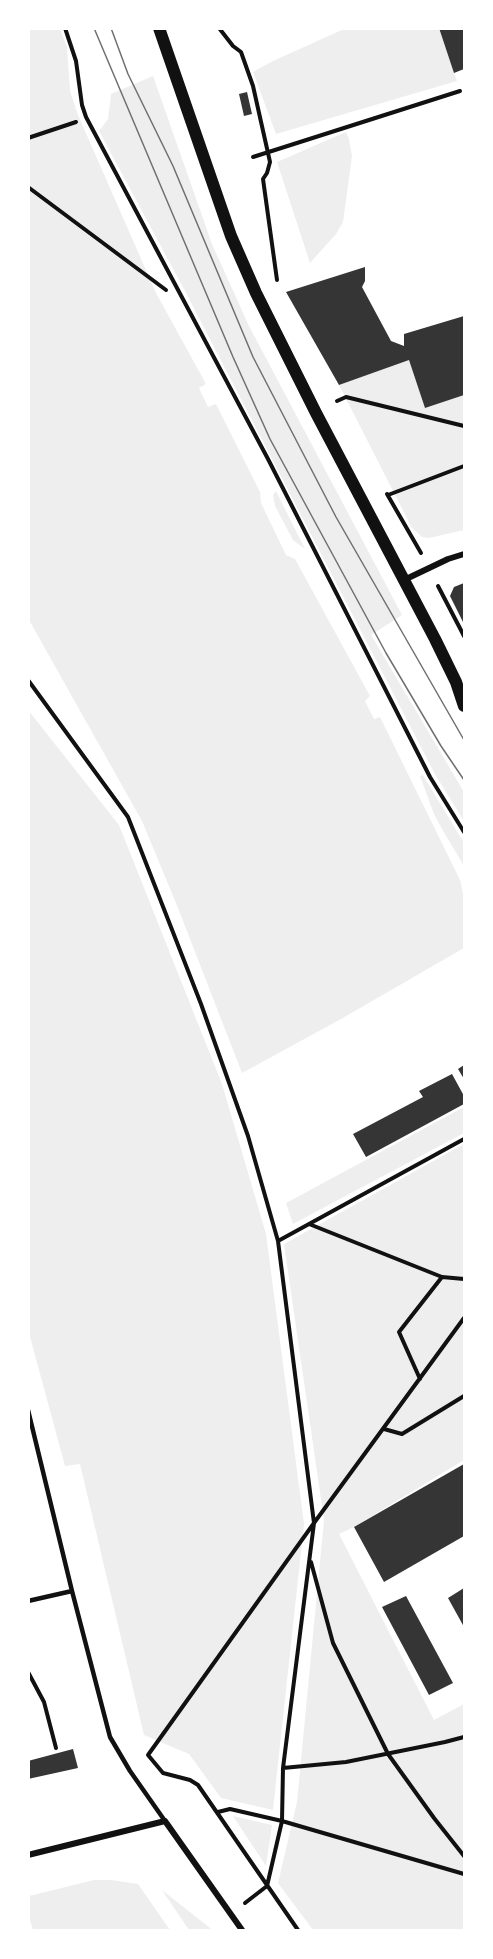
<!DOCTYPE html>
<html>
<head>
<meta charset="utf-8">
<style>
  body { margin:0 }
  #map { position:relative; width:493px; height:1959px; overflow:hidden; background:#fff; font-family:Inter,sans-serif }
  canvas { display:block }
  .frame { position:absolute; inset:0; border:30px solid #fff; pointer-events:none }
</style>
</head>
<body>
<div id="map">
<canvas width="493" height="1959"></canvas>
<div class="frame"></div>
</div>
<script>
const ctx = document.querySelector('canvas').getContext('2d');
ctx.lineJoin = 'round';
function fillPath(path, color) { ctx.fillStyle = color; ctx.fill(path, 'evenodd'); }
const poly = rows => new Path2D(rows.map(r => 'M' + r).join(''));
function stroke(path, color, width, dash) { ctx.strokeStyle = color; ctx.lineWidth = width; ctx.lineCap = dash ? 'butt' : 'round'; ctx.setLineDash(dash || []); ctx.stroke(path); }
const green = poly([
  [28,29,60,29,67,47,70,91,78,115,156,293,206,384,199,388,208,407,216,404,260,492,261,503,286,555,295,559,370,696,365,701,374,719,380,717,460,880,464,898,464,948,341,1019,242,1073,178,908,142,821,29,620],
  [439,29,457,81,276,134,253,72,271,62,344,29],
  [153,76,212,244,249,326,402,615,371,635,464,792,464,821,436,776,185,291,99,131,108,119,111,94],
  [346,132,349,139,352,156,343,222,336,234,310,263,277,162],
  [409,360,425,408,464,395,464,530,429,538,422,537,412,528,339,385],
  [276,491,305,549,293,540,275,506,273,495],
  [28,710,119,825,222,1084,266,1234,304,1524,273,1810,221,1798,189,1754,144,1735,80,1464,65,1466,29,1333],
  [423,775,464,843,464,866,442,829,434,814,420,776],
  [464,1107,464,1133,293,1224,286,1203],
  [464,1144,464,1460,354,1527,339,1534,434,1720,464,1704,464,1930,313,1930,278,1883,297,1802,324,1520,284,1244],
  [233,1816,272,1825,266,1866],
  [94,1880,111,1880,138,1884,170,1930,33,1930,29,1917,29,1896],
  [162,1890,210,1928,212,1930,189,1930]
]);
const building = poly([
  [439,28,464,28,464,69,454,73],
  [247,92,252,114,244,116,239,94],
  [365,267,365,281,362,287,391,341,404,346,404,334,464,316,464,395,425,408,409,360,339,385,286,292],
  [464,583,464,624,450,596,454,587],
  [464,1065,464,1079,458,1069],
  [452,1074,464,1096,464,1104,366,1157,353,1134,423,1097,419,1091],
  [464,1464,464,1536,384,1582,354,1527],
  [464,1588,464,1627,448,1598],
  [406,1596,453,1683,429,1695,382,1607],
  [73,1749,78,1768,28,1779,28,1761]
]);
const path = poly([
  [65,28,76,61,82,105,86,117,268,459,430,777,464,832],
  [219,28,233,46,241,52,253,86,270,162,267,173,263,179,277,280],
  [28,138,76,122],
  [253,157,460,91],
  [28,187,166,290],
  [337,401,346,397,464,426],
  [387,494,421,553],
  [388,495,464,466],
  [438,586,464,636],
  [28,680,128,817,201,1004,248,1136,278,1241,314,1523,283,1768,282,1821,267,1886,245,1903],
  [309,1224,442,1277,464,1279],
  [278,1241,464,1139],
  [420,1379,399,1332,442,1277],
  [384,1429,402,1434,464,1396],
  [311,1562,333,1643,388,1754,434,1818,464,1856],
  [28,1672,44,1702,56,1748],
  [283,1768,346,1762,445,1742,464,1737],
  [218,1812,230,1809,282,1821,464,1874],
  [298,1930,198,1785,190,1780,163,1773,148,1755,314,1523,464,1318]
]);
const service = poly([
  [28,1410,72,1591],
  [28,1601,72,1591,110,1737,130,1771,165,1821]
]);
const minor = poly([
  [404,580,448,559,464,554],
  [28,1855,165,1821,242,1930]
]);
const secondary = poly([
  [159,28,231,236,256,293,316,413,435,639,456,682,464,706]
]);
const tram = poly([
  [94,28,233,357,270,439,386,653,441,746,464,780],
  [111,28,128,74,173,166,253,357,336,517,464,740]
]);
fillPath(green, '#eee');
fillPath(building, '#353535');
stroke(path, '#111', 4);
stroke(service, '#111', 4.5);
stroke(minor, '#111', 6);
stroke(secondary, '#111', 12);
stroke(tram, '#707070', 1.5);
</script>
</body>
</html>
